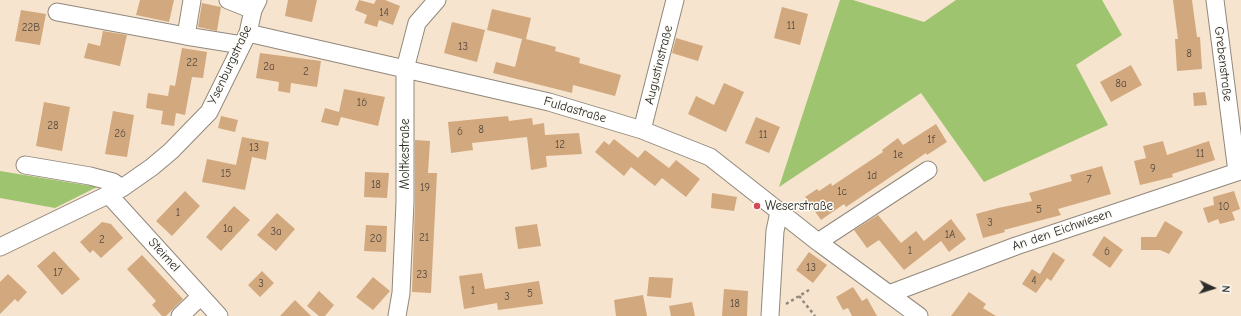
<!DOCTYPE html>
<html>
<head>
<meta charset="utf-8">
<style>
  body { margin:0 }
  #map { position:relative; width:1241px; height:316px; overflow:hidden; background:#f7e4ce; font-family:"Comic Neue",sans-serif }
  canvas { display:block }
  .north { position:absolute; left:1193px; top:268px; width:40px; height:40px; -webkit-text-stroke:3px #fdfcf7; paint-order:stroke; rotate:94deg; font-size:11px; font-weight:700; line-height:16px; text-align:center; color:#2b2b2b }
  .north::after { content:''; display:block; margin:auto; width:14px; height:18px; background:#2b2b2b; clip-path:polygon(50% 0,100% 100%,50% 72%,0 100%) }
</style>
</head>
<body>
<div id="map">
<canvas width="1241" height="316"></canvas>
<div class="north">N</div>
</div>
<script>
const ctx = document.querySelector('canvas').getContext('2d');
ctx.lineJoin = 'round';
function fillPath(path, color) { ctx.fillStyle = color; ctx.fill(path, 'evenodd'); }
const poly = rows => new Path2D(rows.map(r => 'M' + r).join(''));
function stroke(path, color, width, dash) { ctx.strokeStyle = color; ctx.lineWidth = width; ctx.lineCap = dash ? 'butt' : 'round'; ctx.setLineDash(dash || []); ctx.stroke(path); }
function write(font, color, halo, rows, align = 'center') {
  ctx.font = font + ' "Comic Neue",sans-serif'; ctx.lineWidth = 3; ctx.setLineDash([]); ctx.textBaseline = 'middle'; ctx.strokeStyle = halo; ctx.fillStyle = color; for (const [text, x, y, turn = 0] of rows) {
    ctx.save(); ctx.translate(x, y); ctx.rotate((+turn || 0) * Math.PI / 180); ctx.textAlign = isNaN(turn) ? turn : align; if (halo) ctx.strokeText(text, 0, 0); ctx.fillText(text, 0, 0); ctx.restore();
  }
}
const green = poly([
  [840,0,853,0,924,22,956,0,1102,0,1122,35,1076,65,1108,125,984,182,921,93,779,187],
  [0,171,97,187,55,208,0,198]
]);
const building = poly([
  [140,0,174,0,169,22,136,15],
  [288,0,317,0,312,22,285,16],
  [359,0,374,4,376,0,385,0,400,6,393,25,379,20,377,27,364,23,367,15,355,10],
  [1173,0,1192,0,1197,37,1200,37,1202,69,1177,71,1175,39,1178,39],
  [202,3,221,7,217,31,198,27],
  [782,7,808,14,800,45,774,38],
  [492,9,531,18,526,39,556,47,555,51,580,58,579,63,621,75,615,96,573,85,572,93,493,73,496,62,515,67,522,39,487,30],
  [21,10,46,14,40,45,15,41],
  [452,22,485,30,477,62,444,53],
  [103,31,127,35,120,66,84,58,88,43,100,46],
  [676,38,703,46,698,61,672,53],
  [182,48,207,52,203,78,192,77,185,115,176,113,174,126,161,124,163,111,146,108,148,93,168,96,170,85,175,86],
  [260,53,321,61,317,87,291,83,290,93,278,91,279,82,256,78],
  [1131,65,1142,85,1111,102,1100,82],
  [724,83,744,92,726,132,688,114,696,96,714,105],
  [344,89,385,97,378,126,341,117,338,126,321,122,325,108,339,112],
  [1205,92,1207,105,1194,106,1193,93],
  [44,102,70,107,62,151,36,146],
  [113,111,134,115,127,157,105,154],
  [221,116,238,120,235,132,218,128],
  [508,116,509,121,532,118,533,125,544,123,545,135,579,133,582,154,546,156,547,167,531,170,527,137,472,143,473,150,451,153,448,122],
  [756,117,780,127,769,153,745,143],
  [936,124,947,142,927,155,926,153,846,207,844,204,821,220,805,197,817,189,819,191,831,183,832,186,883,152,882,150,898,138,903,145],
  [242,137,269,142,266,160,252,157,245,190,202,182,207,159,236,165],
  [614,139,638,158,645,150,669,168,676,160,700,179,686,197,662,178,655,186,631,167,624,176,595,152,604,141,609,145],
  [415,140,430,141,428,173,437,173,431,293,412,292,415,202],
  [1163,141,1167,155,1209,141,1215,160,1172,174,1173,177,1140,185,1134,161,1146,158,1143,146],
  [1102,166,1111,194,1058,209,1061,215,1004,230,1005,232,983,238,976,214,998,208,1032,201,1029,193,1072,181,1070,175],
  [365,172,389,173,387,198,364,197],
  [185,191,200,206,172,236,156,221],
  [1234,191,1240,209,1232,212,1235,220,1220,224,1218,219,1208,223,1203,208,1214,205,1213,197],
  [712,193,737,197,734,211,711,208],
  [234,206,250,220,221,251,206,237],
  [277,213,295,229,276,251,257,235],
  [878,215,901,243,916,231,924,241,951,219,966,239,949,252,941,241,904,270,879,240,867,248,854,230],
  [1165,221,1183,232,1169,254,1160,250,1141,250,1141,237,1156,237],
  [102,222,111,224,123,238,101,258,93,250,90,253,80,242],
  [537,224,541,246,518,249,515,227],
  [366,225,387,226,386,252,364,251],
  [1104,236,1123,250,1110,268,1092,255],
  [54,251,80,279,62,295,37,266],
  [809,252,827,265,813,283,796,270],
  [1053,252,1065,260,1051,281,1047,278,1036,293,1022,284,1032,269,1040,274],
  [142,255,183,299,166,316,162,316,152,305,156,301,127,269],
  [262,271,274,283,260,297,248,285],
  [482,273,485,289,539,281,543,304,498,310,497,303,464,309,459,276],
  [8,274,27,292,18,302,15,299,0,314,0,282],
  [373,277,390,291,373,310,356,297],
  [649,277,673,278,671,298,647,296],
  [853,287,862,301,867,298,877,316,852,316,848,308,843,310,836,297],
  [724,289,748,291,747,316,722,316],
  [319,291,334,305,325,316,319,316,307,306],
  [969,292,986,304,983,308,996,316,951,316],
  [643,295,647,316,616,316,614,300],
  [295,300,311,316,280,316],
  [692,302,695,316,671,316,669,306]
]);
const path = poly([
  [799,296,815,316],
  [786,304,809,290]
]);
const minor = poly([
  [228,0,253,10],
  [1215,0,1237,172,1241,171],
  [57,12,186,36,242,45],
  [248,33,549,102,642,130,710,157,818,242,919,316],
  [186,36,192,0],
  [642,130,675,0],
  [25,165,90,176,113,182,122,188],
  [108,194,219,316],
  [818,242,928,170],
  [0,247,122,188,152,167,171,151,209,112,248,33,253,10,258,0],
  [889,294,1016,246,1237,172],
  [180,316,201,296],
  [397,316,401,293,405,202,405,69,417,23,437,0],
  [770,316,775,231,779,212]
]);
const markers = [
  [757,206,4,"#d1495b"]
];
const numberNames = [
  ["14",384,13],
  ["11",791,26],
  ["22B",31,28],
  ["13",463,47],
  ["8",1189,54],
  ["22",192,63],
  ["2a",269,67],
  ["2",306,72],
  ["8a",1121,84],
  ["16",362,103],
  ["28",53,126],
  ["8",481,130],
  ["6",460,132],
  ["26",120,134],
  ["11",763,135],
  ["1f",931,140],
  ["12",560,145],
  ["13",254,148],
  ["11",1200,154],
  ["1e",898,155],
  ["9",1153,169],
  ["15",226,174],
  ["1d",872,176],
  ["7",1089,180],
  ["18",376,185],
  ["19",425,188],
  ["1c",842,192],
  ["10",1224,207],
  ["5",1039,210],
  ["1",178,213],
  ["3",990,223],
  ["1a",228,229],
  ["3a",276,232],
  ["1A",950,235],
  ["21",424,238],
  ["20",376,239],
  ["2",102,240],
  ["1",910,251],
  ["6",1107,252],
  ["13",811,268],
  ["17",58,273],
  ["23",422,275],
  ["4",1034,281],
  ["3",261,284],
  ["1",473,291],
  ["5",530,294],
  ["3",507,297],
  ["18",735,304]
];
const streetNames = [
  ["Grebenstraße",1223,64,83],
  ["Ysenburgstraße",230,65,-65],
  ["Augustinstraße",659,65,-76],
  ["Fuldastraße",575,110,16],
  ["Moltkestraße",405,154,-90],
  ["An den Eichwiesen",1062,230,-19],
  ["Steimel",164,255,48]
];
const poiNames = [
  ["Weserstraße",765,206]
];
fillPath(green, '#9ec46f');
fillPath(building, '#d2a87e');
stroke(minor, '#91887c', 19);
stroke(path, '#91887c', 2.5, [3, 3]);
stroke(minor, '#fff', 17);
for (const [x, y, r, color] of markers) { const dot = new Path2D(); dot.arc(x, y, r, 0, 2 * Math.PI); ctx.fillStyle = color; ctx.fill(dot); stroke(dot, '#fdfcf7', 1.5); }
write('11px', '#554a40', null, numberNames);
write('13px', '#2b2b2b', '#fdfcf7', streetNames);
write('13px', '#2b2b2b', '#fdfcf7', poiNames, 'left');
</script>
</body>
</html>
